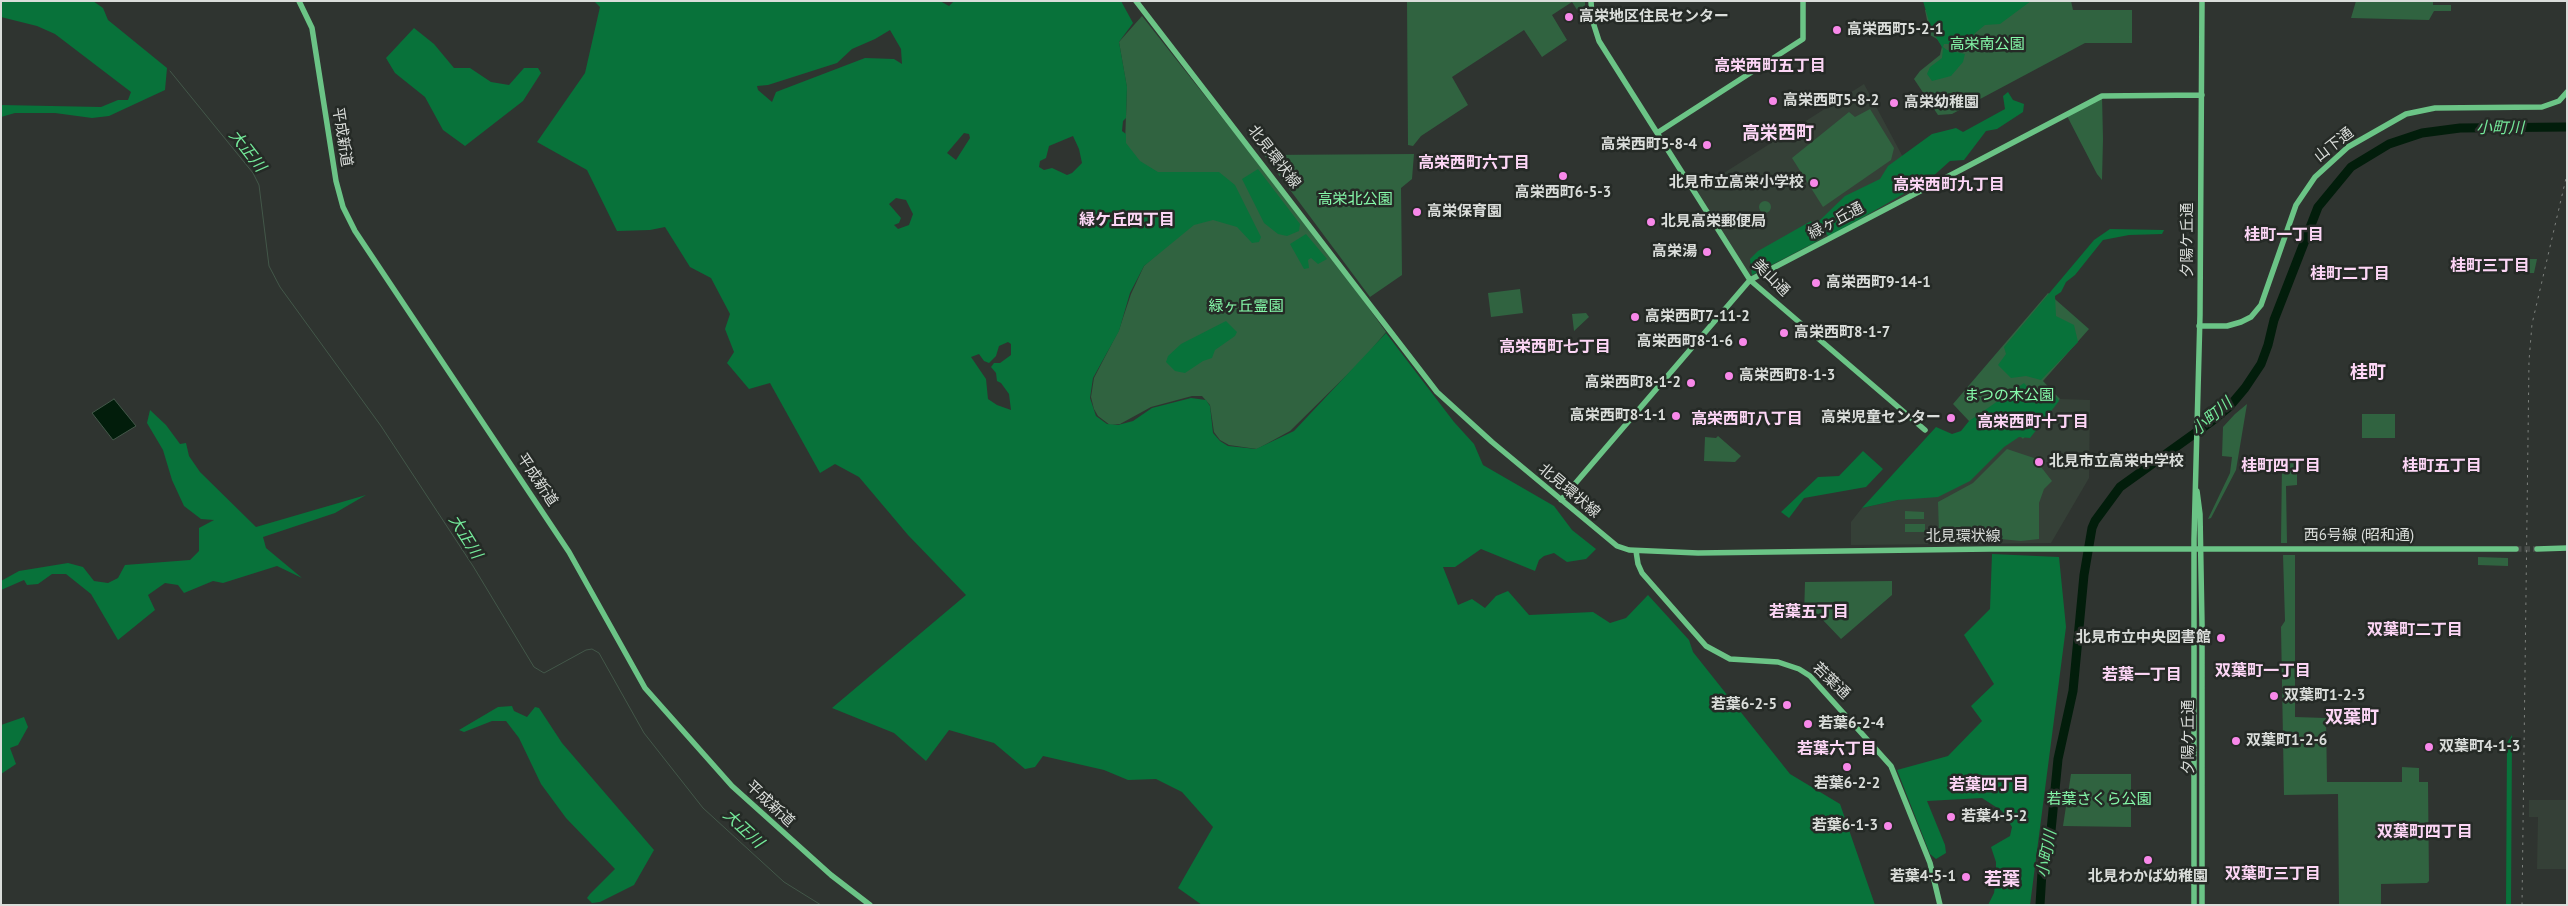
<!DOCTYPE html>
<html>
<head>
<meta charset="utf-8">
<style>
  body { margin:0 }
  #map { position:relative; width:2568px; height:906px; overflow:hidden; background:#2f3430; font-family:"PT Sans",sans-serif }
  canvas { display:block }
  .frame { position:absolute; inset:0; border:2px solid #daddda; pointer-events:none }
</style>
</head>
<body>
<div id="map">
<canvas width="2568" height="906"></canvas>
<div class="frame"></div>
</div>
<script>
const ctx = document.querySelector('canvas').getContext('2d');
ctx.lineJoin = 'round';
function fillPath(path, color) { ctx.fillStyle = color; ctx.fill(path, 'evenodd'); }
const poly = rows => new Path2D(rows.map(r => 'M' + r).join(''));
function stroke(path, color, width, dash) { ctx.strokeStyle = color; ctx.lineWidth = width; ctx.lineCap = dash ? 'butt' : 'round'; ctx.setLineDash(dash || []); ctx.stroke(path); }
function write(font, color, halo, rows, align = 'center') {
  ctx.font = font + ' "PT Sans","Noto Sans JP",sans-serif'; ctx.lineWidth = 5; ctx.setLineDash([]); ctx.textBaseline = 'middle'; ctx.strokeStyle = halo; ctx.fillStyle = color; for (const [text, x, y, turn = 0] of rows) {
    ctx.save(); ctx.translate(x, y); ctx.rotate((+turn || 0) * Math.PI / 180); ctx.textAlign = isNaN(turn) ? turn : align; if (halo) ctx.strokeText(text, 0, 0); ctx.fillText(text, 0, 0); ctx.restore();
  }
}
const built = poly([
  [1864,84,1921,191,1750,280,1694,192],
  [2060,399,2090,400,2089,478,2051,543,1851,545,1851,522,1862,508,1898,500,2017,432,2023,439],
  [2529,800,2567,800,2567,869,2537,869,2538,817,2529,817]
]);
const green = poly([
  [1407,1,1585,1,1585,22,1572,2,1552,15,1567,40,1542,57,1524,30,1452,77,1468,105,1421,136,1413,146,1408,145],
  [1960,1,2071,1,2073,10,2132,10,2132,43,2085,43,1952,114,1938,115,1914,79,1920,71,1940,55,1942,46,1937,39,1930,35,1925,10],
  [2356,1,2433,1,2433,5,2451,5,2451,11,2434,11,2429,20,2351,18],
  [1142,16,1332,257,1386,332,1364,358,1290,431,1257,449,1229,445,1220,440,1214,432,1210,405,1202,396,1192,396,1151,407,1120,424,1110,425,1098,416,1094,409,1091,397,1094,378,1119,330,1131,294,1144,266,1204,212,1158,173,1138,161,1125,143,1127,88,1119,42],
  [2102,96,2103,139,2102,180,2097,174,2066,114],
  [1870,109,1894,148,1891,160,1823,207,1792,158,1849,112,1855,117],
  [1414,154,1412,179,1401,188,1402,275,1370,297,1264,155],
  '1759 207a6 6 0 1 1 12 0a6 6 0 1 1-12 0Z',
  [2515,259,2537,259,2534,273,2516,273],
  [1520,289,1523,313,1491,317,1488,293],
  [2048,293,2089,329,2043,381,2060,399,2023,439,2017,433,1969,421,1953,404],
  [1586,313,1589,317,1574,331,1572,314],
  [2247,404,2236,470,2211,518,2208,519,2230,473,2232,457,2222,456,2223,427,2235,414],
  [2362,414,2395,414,2395,438,2362,438],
  [1718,436,1741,456,1735,462,1704,461,1705,437,1716,438],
  [2007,449,2034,458,2052,481,2044,489,2039,503,2039,539,2021,541,1939,533,1938,502,1973,483],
  [2282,462,2297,462,2297,485,2286,486,2287,543,2281,543],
  [1905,511,1924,512,1924,519,1905,519],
  [1905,524,1925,524,1925,532,1905,532],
  [2283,555,2295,555,2295,717,2326,718,2327,782,2402,782,2402,767,2419,768,2419,782,2428,782,2429,881,2427,883,2381,884,2381,905,2339,905,2338,794,2284,795,2281,627,2285,621],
  [2478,557,2508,558,2508,566,2478,565],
  [1892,581,1892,595,1841,639,1821,618,1804,616,1805,582],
  [2071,774,2131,774,2131,827,2063,826]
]);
const forest = poly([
  [1,1,93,1,103,8,108,20,167,68,165,90,109,116,92,118,55,113,15,113,1,117,1,105,101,107,118,100,128,100,131,92,55,34,37,26,1,17],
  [594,1,940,1,949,6,954,1,1121,1,1133,23,1119,42,1127,87,1126,118,1123,121,1122,131,1126,134,1126,143,1140,161,1158,172,1219,172,1235,185,1261,237,1259,242,1252,243,1237,227,1213,220,1194,225,1144,266,1130,293,1119,331,1093,378,1090,398,1096,416,1107,424,1118,425,1133,421,1152,408,1191,398,1206,400,1210,406,1213,433,1220,441,1228,446,1256,449,1294,431,1386,333,1454,422,1474,444,1483,465,1554,506,1572,530,1596,549,1586,559,1567,562,1554,553,1544,556,1539,560,1535,571,1481,549,1455,567,1443,567,1458,605,1472,599,1485,608,1496,596,1508,591,1529,615,1593,612,1610,623,1626,618,1648,595,1689,640,1693,652,1790,774,1840,804,1875,905,1202,905,1178,888,1213,827,1182,792,1156,779,1128,780,1104,770,1043,756,1035,767,1025,769,994,743,949,730,926,761,894,733,832,708,966,595,908,535,859,477,835,464,820,473,770,383,749,389,727,363,734,352,725,329,730,314,711,278,690,267,665,227,650,230,617,231,587,170,537,142,585,73,600,7],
  [890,30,901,49,902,64,894,59,865,58,776,92,772,102,758,90,757,86,768,85,837,63,852,49,875,39],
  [964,133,969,134,970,138,956,160,947,153],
  [1073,136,1079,149,1082,163,1072,173,1067,175,1052,168,1044,170,1039,167,1040,161,1046,158,1049,146],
  [896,198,906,200,913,214,909,225,898,229,894,225,899,223,901,218,889,204],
  [1008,342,1011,344,1011,355,1000,363,994,363,991,367,996,373,997,381,1001,383,1009,394,1011,410,997,405,988,399,986,379,971,357,979,354,984,361,989,363,996,356,999,346],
  [1923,1,2031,1,2000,24,1985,25,1974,34,1977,44,1944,44,1943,47,1947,50,1965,54,1963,62,1951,76,1932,81,1927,74,1930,67,1942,58,1943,49,1931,28],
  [414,28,434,44,454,68,470,68,491,82,509,85,524,68,538,68,541,73,523,101,465,146,443,130,425,97,395,73,386,58],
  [2008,92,2013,100,2024,104,2023,112,1997,129,1986,131,1964,160,1950,161,1931,178,1829,237,1817,223,1845,196,1880,179,1888,166,1932,134,1956,128,1963,132,2005,109,2003,96],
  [1258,169,1300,224,1299,231,1287,236,1278,234,1264,223,1242,179],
  [1811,221,1820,237,1816,242,1752,275,1750,259,1758,251],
  [2110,229,2164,230,2162,234,2129,235,2103,240,2075,275,2066,282,2061,292,2055,296,2056,316,2074,325,2078,342,2041,380,2026,376,2011,378,1998,365,2006,354,2004,347,2094,240],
  [1306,234,1327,259,1318,264,1311,258,1308,260,1309,268,1304,269,1290,244],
  [1226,321,1237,332,1235,336,1215,350,1212,358,1203,361,1185,373,1175,371,1166,362,1168,356,1181,344],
  [2024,383,2039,400,2056,397,2059,401,2030,438,2019,437,2004,447,1970,481,1938,497,1898,500,1862,508,1936,427,1952,434,1961,431,1969,421],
  [150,410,166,425,180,444,186,443,189,456,200,472,256,527,366,495,335,513,263,537,266,548,302,578,277,566,223,583,213,581,184,593,178,585,165,583,148,595,155,610,118,640,91,594,66,574,52,574,38,584,27,585,24,580,1,590,1,581,19,571,68,563,83,567,94,581,108,583,118,578,125,565,190,560,199,551,199,528,214,520,201,519,184,506,172,480,163,450,147,423],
  [1863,451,1883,469,1866,487,1804,498,1789,518,1781,512,1818,477,1839,476],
  [1992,554,2059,557,2066,627,2030,905,1988,905,1994,893,1996,879,1996,862,1991,847,2010,836,2012,827,2002,811,1982,798,1927,801,1945,845,1946,853,1936,859,1930,854,1897,770,1948,756,1982,721,1971,706,1994,684,1964,635,1990,609],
  [512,706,514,711,527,717,535,707,539,708,562,743,654,850,634,885,600,902,592,903,587,898,590,894,615,869,566,818,541,784,519,738,506,721,492,721,464,732,459,730,498,707],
  [24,717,28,727,18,745,10,748,16,764,1,774,1,725],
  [2512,735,2511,905,2506,905,2507,743]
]);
const water = poly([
  [114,399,136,426,113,440,92,413,114,399]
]);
const stream = poly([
  [170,71,253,173,259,185,269,266,280,287,381,426,473,566,534,667,544,673,586,650,592,649,599,653,644,733,703,808,784,882,821,905]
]);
const river = poly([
  [2040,905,2042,872,2050,841,2058,759,2073,691,2084,575,2092,528,2095,521,2120,487,2212,421,2229,407,2245,388,2261,364,2268,345,2274,320,2318,207,2351,167,2389,144,2422,133,2460,128,2567,127]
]);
const secondaryTunnel = poly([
  [2516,549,2537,549]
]);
const secondary = poly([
  [299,1,312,28,336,181,343,207,355,231,569,552,645,688,732,786,831,875,870,905],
  [1136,1,1437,392,1492,442,1617,546,1629,550,1698,553,1990,549,2516,549],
  [1591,1,1592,19,1599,41,1750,280,1925,430],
  [1657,133,1803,39,1803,1],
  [2199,326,2227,326,2241,322,2251,317,2261,305,2296,205,2315,177,2348,147,2406,114,2435,108,2542,107,2559,101,2567,92],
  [2197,491,2200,514,2202,624,2202,905],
  [1561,500,1750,280,2102,96,2202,95],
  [2537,549,2567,548],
  [1636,551,1638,564,1642,573,1706,646,1730,659,1778,662,1799,669,1810,676,1891,766,1930,863,1940,905],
  [2194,905,2194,539,2200,315,2202,1]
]);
const rail = poly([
  [2522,905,2529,361,2532,324,2567,174]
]);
const markers = [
  [1569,17,5,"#f888e9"],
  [1837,30,5,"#f888e9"],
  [1773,101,5,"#f888e9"],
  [1894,103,5,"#f888e9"],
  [1707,145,5,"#f888e9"],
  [1563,176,5,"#f888e9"],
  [1814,183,5,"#f888e9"],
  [1417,212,5,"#f888e9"],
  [1651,222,5,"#f888e9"],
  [1707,252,5,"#f888e9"],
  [1816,283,5,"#f888e9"],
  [1635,317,5,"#f888e9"],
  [1784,333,5,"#f888e9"],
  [1743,342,5,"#f888e9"],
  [1729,376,5,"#f888e9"],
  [1691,383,5,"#f888e9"],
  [1676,416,5,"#f888e9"],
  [1951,418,5,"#f888e9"],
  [2039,462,5,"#f888e9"],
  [2221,638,5,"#f888e9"],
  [2274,696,5,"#f888e9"],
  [1787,705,5,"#f888e9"],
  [1808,724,5,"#f888e9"],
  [2236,741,5,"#f888e9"],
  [2429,747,5,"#f888e9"],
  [1847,767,5,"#f888e9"],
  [1951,817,5,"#f888e9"],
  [1888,826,5,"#f888e9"],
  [2148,860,5,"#f888e9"],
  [1966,877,5,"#f888e9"]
];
const poiNames = [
  ["高栄地区住民センター",1579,17],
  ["高栄西町5-2-1",1847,30],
  ["高栄西町5-8-2",1783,101],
  ["高栄幼稚園",1904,103],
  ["高栄西町5-8-4",1697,145,"right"],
  ["北見市立高栄小学校",1804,183,"right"],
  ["高栄西町6-5-3",1563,193,"center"],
  ["高栄保育園",1427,212],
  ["北見高栄郵便局",1661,222],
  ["高栄湯",1697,252,"right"],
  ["高栄西町9-14-1",1826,283],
  ["高栄西町7-11-2",1645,317],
  ["高栄西町8-1-7",1794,333],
  ["高栄西町8-1-6",1733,342,"right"],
  ["高栄西町8-1-3",1739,376],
  ["高栄西町8-1-2",1681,383,"right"],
  ["高栄西町8-1-1",1666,416,"right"],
  ["高栄児童センター",1941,418,"right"],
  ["北見市立高栄中学校",2049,462],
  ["北見市立中央図書館",2211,638,"right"],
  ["双葉町1-2-3",2284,696],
  ["若葉6-2-5",1777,705,"right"],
  ["若葉6-2-4",1818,724],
  ["双葉町1-2-6",2246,741],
  ["双葉町4-1-3",2439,747],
  ["若葉6-2-2",1847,784,"center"],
  ["若葉4-5-2",1961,817],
  ["若葉6-1-3",1878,826,"right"],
  ["若葉4-5-1",1956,877,"right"],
  ["北見わかば幼稚園",2148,877,"center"]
];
const parkNames = [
  ["高栄南公園",1987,45],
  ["高栄北公園",1355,200],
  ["緑ヶ丘霊園",1246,307],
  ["まつの木公園",2009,396],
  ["若葉さくら公園",2099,800]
];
const streetNames = [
  ["平成新道",342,137,81],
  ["山下通",2334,145,-38],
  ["北見環状線",1274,157,52],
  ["緑ヶ丘通",1836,221,-28],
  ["夕陽ケ丘通",2188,240,-90],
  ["美山通",1771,278,45],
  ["平成新道",537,480,56],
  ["北見環状線",1569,491,40],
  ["西6号線 (昭和通)",2359,536],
  ["北見環状線",1963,537],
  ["若葉通",1831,681,44],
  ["夕陽ケ丘通",2189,737,-90],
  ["平成新道",770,804,43]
];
const neighbourhoodNames = [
  ["高栄西町五丁目",1770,66],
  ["高栄西町六丁目",1474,163],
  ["高栄西町九丁目",1949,185],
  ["緑ケ丘四丁目",1127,220],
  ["桂町一丁目",2284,235],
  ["桂町三丁目",2490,266],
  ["桂町二丁目",2350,274],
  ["高栄西町七丁目",1555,347],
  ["高栄西町八丁目",1747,419],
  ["高栄西町十丁目",2033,422],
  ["桂町四丁目",2281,466],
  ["桂町五丁目",2442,466],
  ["若葉五丁目",1809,612],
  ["双葉町二丁目",2415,630],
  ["双葉町一丁目",2263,671],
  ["若葉一丁目",2142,675],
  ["若葉六丁目",1837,749],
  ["若葉四丁目",1989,785],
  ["双葉町四丁目",2425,832],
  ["双葉町三丁目",2273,874]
];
const waterNames = [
  ["小町川",2500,128],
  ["大正川",247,151,52],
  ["小町川",2212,417,-41],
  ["大正川",465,537,58],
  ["大正川",743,829,43],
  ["小町川",2047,854,-80]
];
const quarterNames = [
  ["高栄西町",1778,134],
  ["桂町",2368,373],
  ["双葉町",2352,718],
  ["若葉",2002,880]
];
fillPath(built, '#354037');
fillPath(green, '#306340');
fillPath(forest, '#08723a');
fillPath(water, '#021d0b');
stroke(water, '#435749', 1);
stroke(stream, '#435749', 1);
stroke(river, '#021d0b', 9);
stroke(secondaryTunnel, '#494d4a', 5.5, [5.5, 3]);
stroke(secondary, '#6bc486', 5.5);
stroke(rail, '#7e827e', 1, [2.5, 5]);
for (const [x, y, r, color] of markers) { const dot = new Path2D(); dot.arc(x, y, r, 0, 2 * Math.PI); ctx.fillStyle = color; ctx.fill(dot); stroke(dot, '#252a26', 2); }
write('bold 15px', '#daddda', '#252a26', poiNames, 'left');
write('15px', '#86faaa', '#252a26', parkNames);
write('15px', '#daddda', '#252a26', streetNames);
write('bold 16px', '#fdd6f6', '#252a26', neighbourhoodNames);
write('italic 16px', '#74e99a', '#252a26', waterNames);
write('bold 18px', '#fdd6f6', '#252a26', quarterNames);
</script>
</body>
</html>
